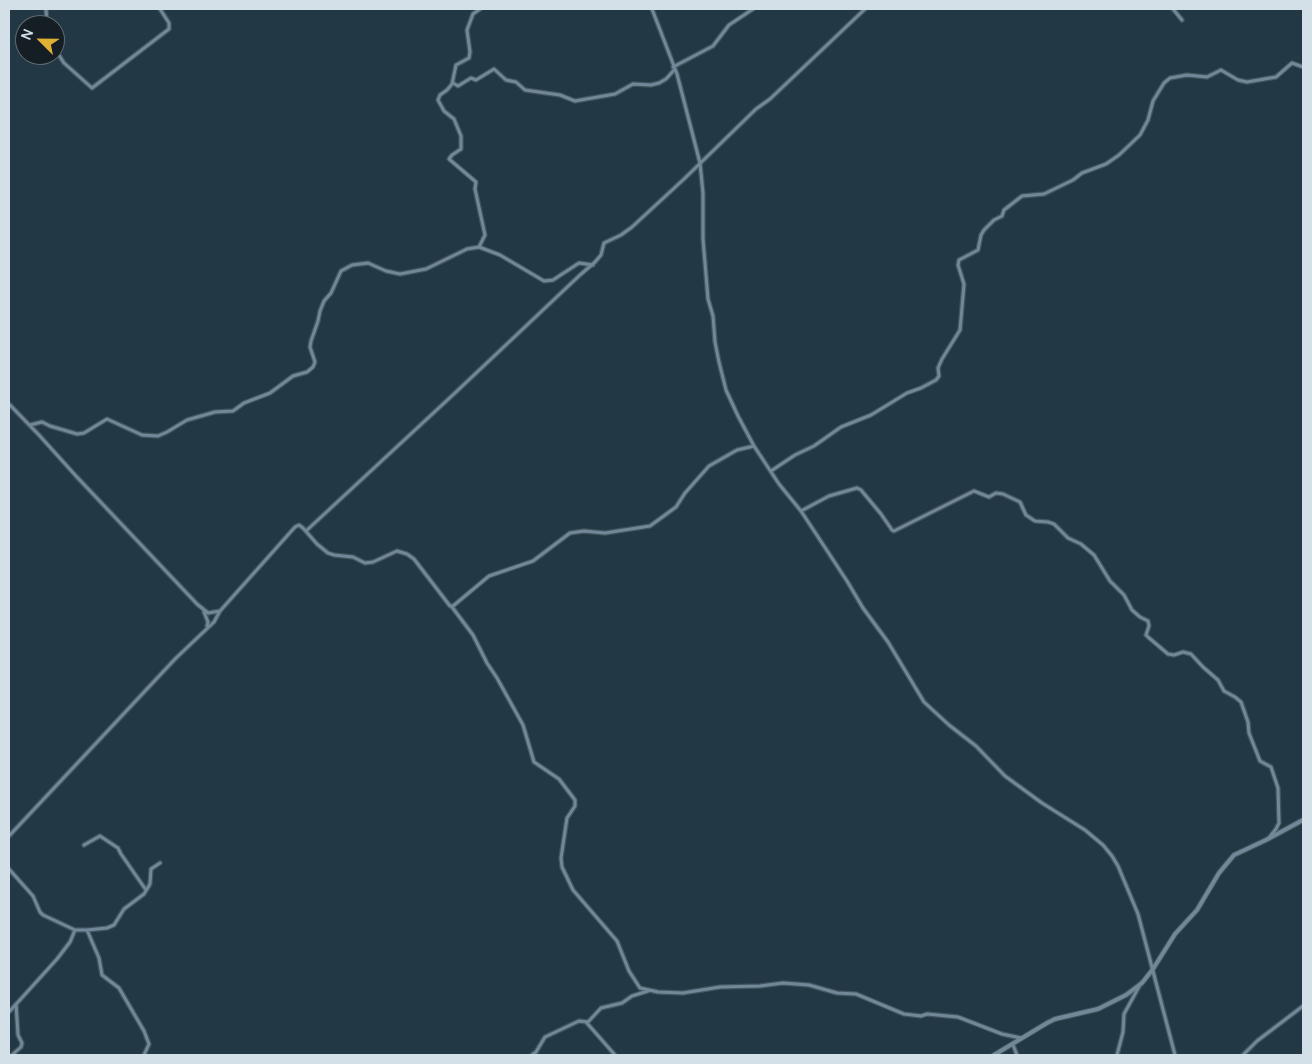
<!DOCTYPE html>
<html>
<head>
<meta charset="utf-8">
<style>
  body { margin:0 }
  #map { position:relative; width:1312px; height:1064px; overflow:hidden; background:#233845; font-family:Manrope,sans-serif }
  canvas { display:block }
  .frame { position:absolute; inset:0; border:10px solid #d3e0e8; pointer-events:none }
  .north { position:absolute; left:15px; top:15px; width:50px; height:50px; box-sizing:border-box; background:#151e24; border:1px solid #616c72; border-radius:50%; rotate:293deg; font-size:14px; font-weight:700; line-height:20px; text-align:center; color:#d3e0e8 }
  .north::after { content:''; display:block; margin:auto; width:18px; height:22px; background:#e0b034; clip-path:polygon(50% 0,100% 100%,50% 72%,0 100%) }
</style>
</head>
<body>
<div id="map">
<canvas width="1312" height="1064"></canvas>
<div class="frame"></div>
<div class="north">N</div>
</div>
<script>
const ctx = document.querySelector('canvas').getContext('2d');
ctx.lineJoin = 'round';
const poly = rows => new Path2D(rows.map(r => 'M' + r).join(''));
function stroke(path, color, width, dash) { ctx.strokeStyle = color; ctx.lineWidth = width; ctx.lineCap = dash ? 'butt' : 'round'; ctx.setLineDash(dash || []); ctx.stroke(path); }
const minor = poly([
  [46,9,47,25],
  [652,9,677,74,700,163,703,193,703,239,708,299,713,316,715,342,719,362,726,390,738,416,754,446,779,484,801,511,847,581,863,608,888,642,924,702,949,725,976,746,1005,776,1042,803,1085,830,1103,845,1112,856,1118,866,1138,914,1175,1055],
  [1173,9,1182,20],
  [55,49,64,63,92,88,169,29,169,23,160,9],
  [673,67,713,46,729,25,753,9],
  [453,83,458,86,471,78,476,80,494,69,506,80,516,82,525,90,560,95,575,101,615,94,633,84,651,85,659,83,666,79,675,69],
  [479,247,485,235,475,189,476,182,449,159,452,155,461,149,461,136,454,119,444,111,438,100,440,95,447,90,452,84,456,65,469,58,470,52,467,30,473,14,480,9],
  [9,404,39,435,76,476,197,604,208,613,220,611],
  [30,425,42,422,50,426,77,434,84,433,107,419,142,435,158,436,167,432,187,420,215,412,233,411,244,403,270,393,293,376,307,372,313,367,315,362,310,347,311,341,318,321,320,311,324,301,331,293,341,271,352,265,368,263,386,271,400,274,426,269,467,249,479,247,500,255,544,281,553,280,579,263,593,265],
  [771,471,795,455,814,446,841,427,871,415,907,393,921,388,936,380,939,376,938,368,942,359,960,330,964,284,958,265,959,260,978,250,981,235,984,230,994,220,1002,216,1004,210,1022,196,1044,194,1073,180,1082,173,1106,164,1119,155,1140,135,1148,120,1153,101,1164,83,1170,78,1187,75,1207,77,1221,70,1238,80,1247,82,1276,77,1292,63,1303,67],
  [801,511,829,496,857,488,861,490,881,514,892,530,894,531,974,491,989,497,996,493,1003,494,1020,502,1026,515,1035,521,1048,522,1054,524,1068,538,1081,544,1094,555,1110,581,1124,595,1132,610,1140,617,1148,621,1149,626,1146,635,1148,637,1168,654,1174,655,1183,652,1191,654,1203,667,1218,680,1224,691,1235,697,1241,702,1248,722,1249,733,1260,761,1271,767,1278,788,1279,823,1276,829,1269,838],
  [306,531,456,392,580,275,595,262,601,255,604,243,621,235,632,227,684,179,756,109,770,99,865,9],
  [452,607,473,635,487,663,497,678,523,725,534,762,559,779,575,800,575,806,567,818,561,858,562,867,573,890,617,941,629,971,640,988,658,992,683,993,720,987,760,986,783,983,809,985,837,993,856,994,904,1014,921,1016,927,1014,958,1017,1002,1034,1021,1038],
  [204,612,208,622,207,626],
  [9,836,176,658,214,622,220,611,295,527,299,525,303,528,317,544,328,553,334,555,353,557,365,563,373,562,397,551,407,554,414,559,450,606,453,606,489,576,533,561,570,533,584,531,605,533,650,526,676,507,685,493,709,466,737,450,754,446],
  [84,845,100,836,118,848,121,854,146,890],
  [9,869,33,896,40,912,43,915,75,930,87,930,107,928,114,925,124,909,144,894,150,884,151,869,160,863],
  [87,930,99,958,102,975,119,988,144,1031,149,1044,144,1055],
  [9,1012,57,959,70,942,75,930],
  [586,1022,615,1055],
  [1013,1045,1017,1055],
  [12,1055,21,1047,22,1043,18,1035,16,1004],
  [532,1055,536,1052,545,1037,579,1021,588,1022,601,1008,622,1003,632,996,648,991],
  [1117,1055,1123,1032,1124,1014,1141,983],
  [1243,1055,1257,1041,1303,1006]
]);
const tertiary = poly([
  [994,1055,1047,1023,1055,1019,1098,1009,1126,995,1142,983,1153,969,1175,934,1197,910,1219,873,1234,855,1266,840,1303,820]
]);
stroke(minor, '#425560', 5.5);
stroke(tertiary, '#425560', 6);
stroke(minor, '#708897', 3);
stroke(tertiary, '#708897', 4);
</script>
</body>
</html>
